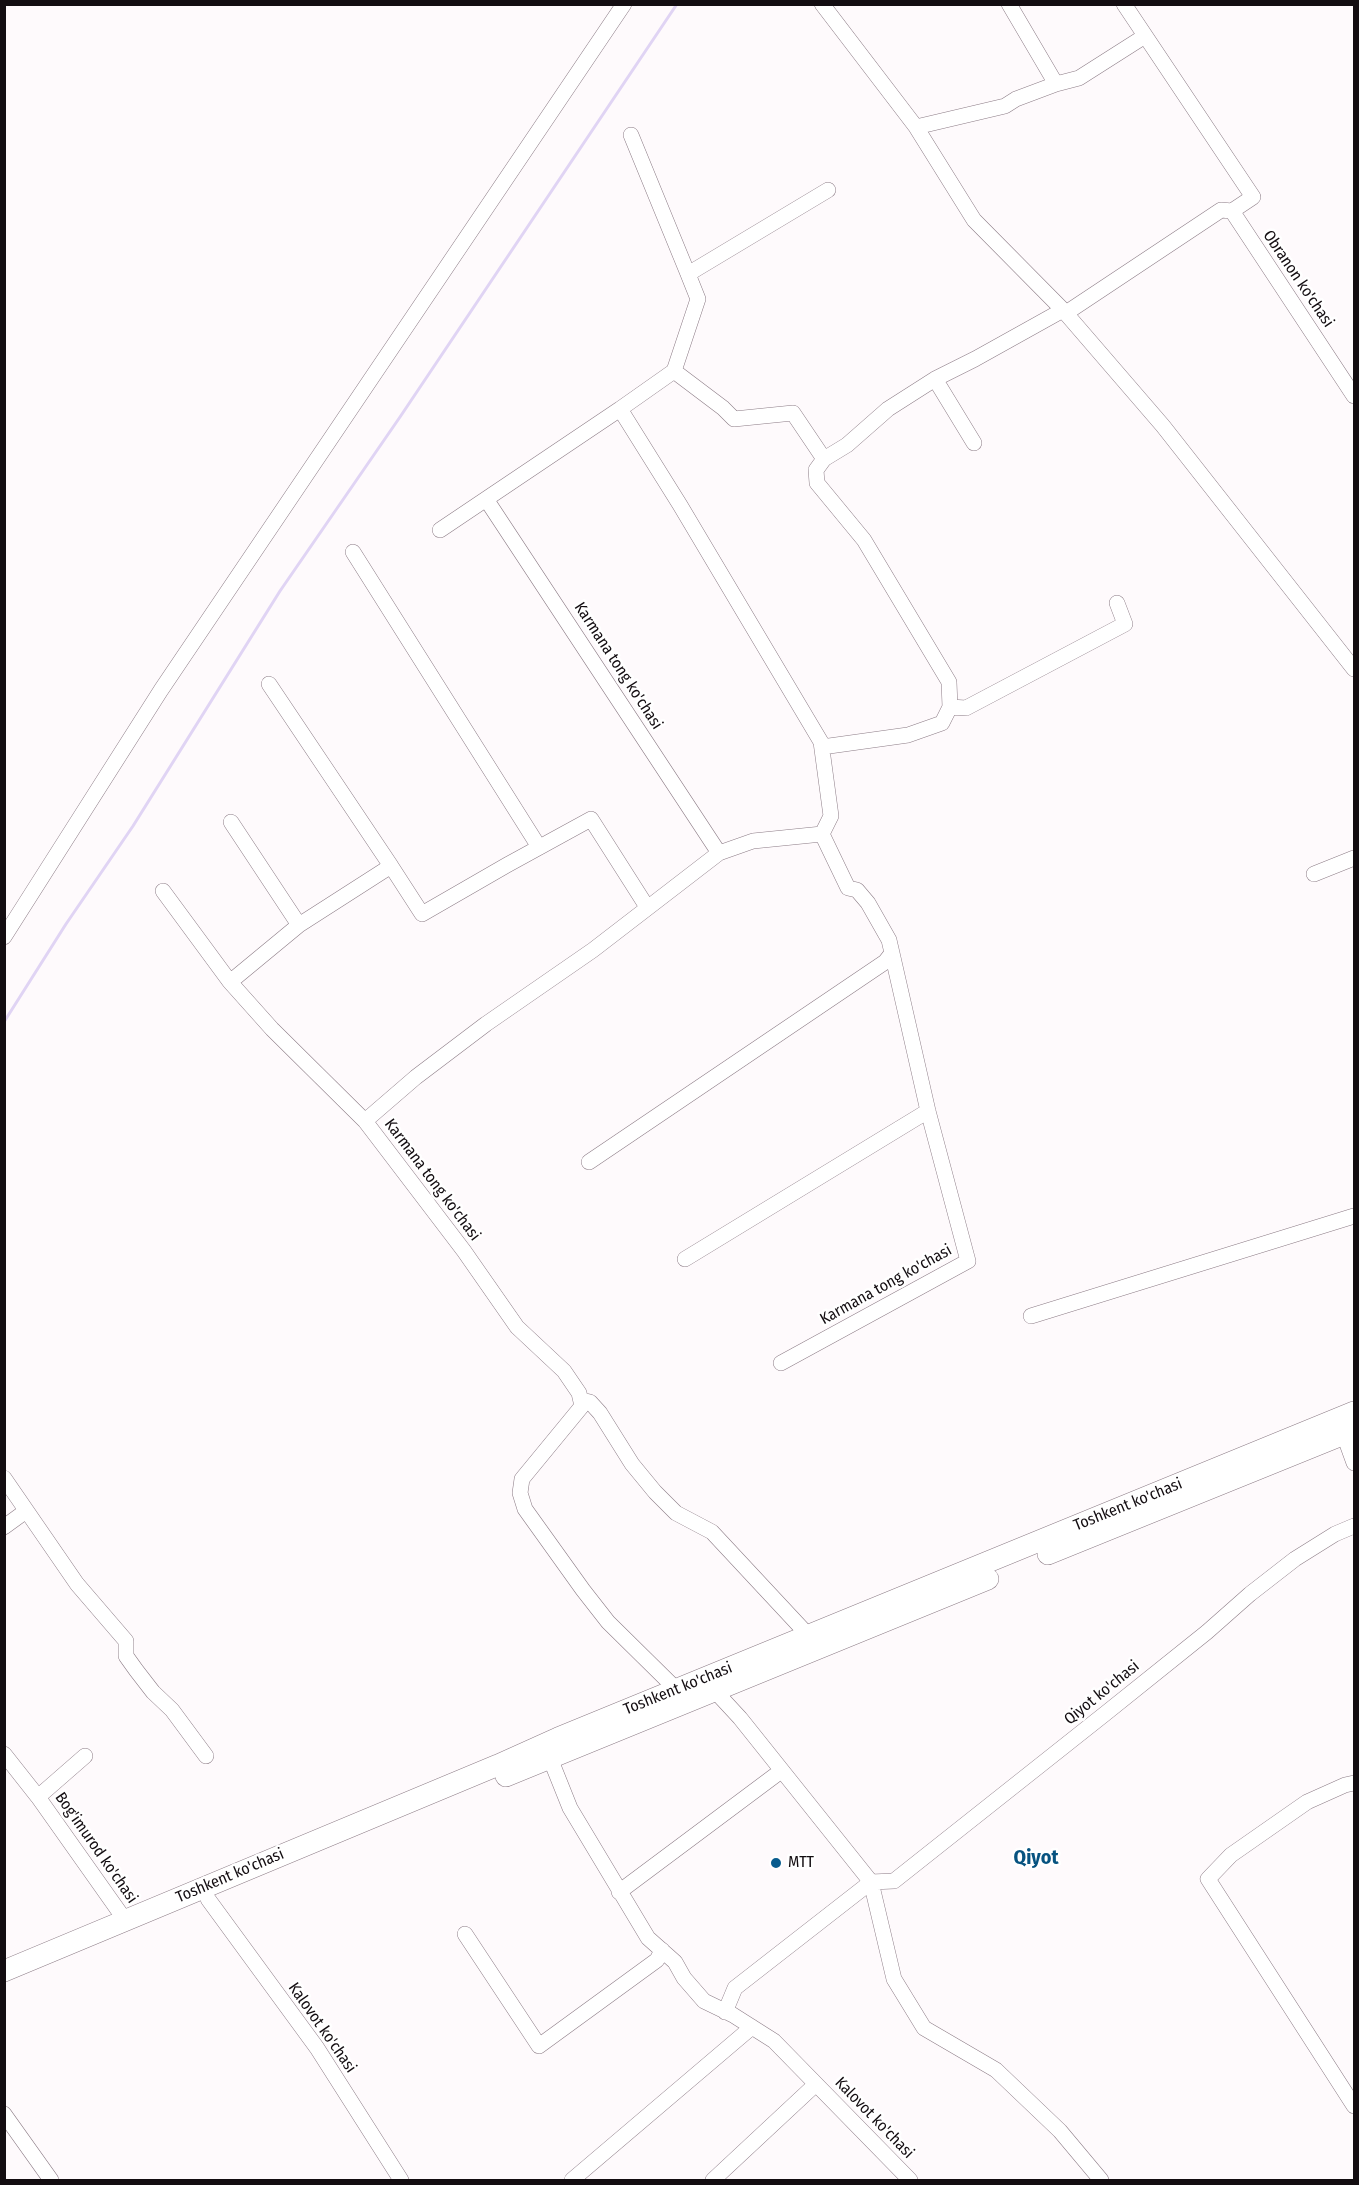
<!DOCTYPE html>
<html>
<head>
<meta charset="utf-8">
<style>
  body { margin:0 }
  #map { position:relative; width:1359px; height:2185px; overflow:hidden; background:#fefafc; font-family:"Fira Sans Condensed",sans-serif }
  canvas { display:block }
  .frame { position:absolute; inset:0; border:6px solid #130d11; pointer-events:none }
</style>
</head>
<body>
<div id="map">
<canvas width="1359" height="2185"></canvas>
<div class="frame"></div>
</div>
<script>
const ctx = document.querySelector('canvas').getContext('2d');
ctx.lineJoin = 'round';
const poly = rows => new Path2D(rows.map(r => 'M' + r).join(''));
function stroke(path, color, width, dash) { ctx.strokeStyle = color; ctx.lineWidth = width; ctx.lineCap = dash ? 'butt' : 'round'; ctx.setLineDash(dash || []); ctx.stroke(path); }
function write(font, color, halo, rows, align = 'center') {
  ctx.font = font + ' "Fira Sans Condensed",sans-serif'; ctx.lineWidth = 5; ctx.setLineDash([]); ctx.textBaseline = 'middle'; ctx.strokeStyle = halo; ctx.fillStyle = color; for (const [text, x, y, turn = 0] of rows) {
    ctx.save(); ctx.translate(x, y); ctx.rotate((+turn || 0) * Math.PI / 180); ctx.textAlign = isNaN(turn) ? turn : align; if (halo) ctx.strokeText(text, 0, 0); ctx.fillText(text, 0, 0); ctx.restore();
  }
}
const stream = poly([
  [4,1022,66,924,133,826,280,591,400,417,677,4]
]);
const minor = poly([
  [822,4,916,127,974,220,1063,310,1163,426,1354,669],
  [1124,4,1253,197,1232,211,1354,396],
  [1056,84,1079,78,1145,36],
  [916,127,1005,106,1016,99,1056,84,1009,4],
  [631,135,688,274],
  [1066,313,1221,210,1232,211],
  [674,371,698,299,688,274,828,190],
  [935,379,974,443],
  [486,499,719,853],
  [440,530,620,409],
  [353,552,539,847],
  [269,684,391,866],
  [950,707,966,708,1125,624,1117,603],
  [822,747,908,735,942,723,950,707,949,682,864,540,817,483,816,470,824,459],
  [231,822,299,925],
  [822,834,831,816,821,742,680,505,620,409,674,371,723,408,734,419,793,413,824,459,847,445,888,409,935,379,975,359,1063,310],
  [1314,874,1354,858],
  [163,891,230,982,272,1029,365,1121],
  [4,937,161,690,624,4],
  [230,982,299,925,391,866,422,914,507,865,591,819,647,907],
  [589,1162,885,962,892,953,889,940,868,903,857,890,848,888,822,834],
  [685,1259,928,1111],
  [1031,1316,1354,1216],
  [781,1363,968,1261,928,1111,892,953],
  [581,1400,590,1402,600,1413,632,1464,655,1492,676,1513,712,1532,808,1635],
  [1341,1427,1354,1463],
  [4,1478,77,1584,126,1641,126,1656,136,1670,153,1692,172,1710,206,1756],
  [4,1527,26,1511],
  [677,1690,608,1622,583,1590,525,1509,520,1493,522,1479,582,1406,579,1393,564,1371,517,1327,464,1251,365,1121,416,1077,486,1024,593,950,719,853,753,841,822,834],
  [715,1691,740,1718,871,1882,894,1881,1106,1713,1207,1632,1250,1594,1295,1559,1335,1534,1354,1526],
  [4,1754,38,1797,125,1920],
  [550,1758,570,1808,648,1938,675,1962,684,1978,704,2001,733,2015,774,2041,910,2180],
  [1354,1783,1345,1785,1307,1802,1231,1855,1208,1879,1354,2106],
  [38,1797,85,1756],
  [619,1892,781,1771],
  [208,1899,317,2048,401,2180],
  [465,1934,539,2046,657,1960,662,1950],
  [725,2012,735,1988,871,1882,894,1979,924,2028,996,2070,1060,2131,1101,2180],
  [4,2114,51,2180],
  [572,2180,752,2027],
  [713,2180,816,2084]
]);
const highway = poly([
  [1048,1554,1354,1430],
  [506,1776,988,1579],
  [4,1971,498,1765,558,1738,1354,1412]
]);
const markers = [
  [776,1863,6,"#085c8e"]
];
const streetNames = [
  ["Obranon ko'chasi",1298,279,56],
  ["Karmana tong ko'chasi",618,666,57],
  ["Karmana tong ko'chasi",432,1180,53],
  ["Karmana tong ko'chasi",886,1285,-29],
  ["Toshkent ko'chasi",1128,1505,-22],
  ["Toshkent ko'chasi",678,1689,-22],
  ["Qiyot ko'chasi",1102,1693,-39],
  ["Bog'imurod ko'chasi",96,1848,55],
  ["Toshkent ko'chasi",230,1876,-23],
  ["Kalovot ko'chasi",322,2028,55],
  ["Kalovot ko'chasi",874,2118,46]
];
const poiNames = [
  ["MTT",788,1863]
];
const quarterNames = [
  ["Qiyot",1036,1858]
];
stroke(stream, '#e0d4f4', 3);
stroke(minor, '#8c7c86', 16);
stroke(highway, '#8c7c86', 22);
stroke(minor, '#fff', 15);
stroke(highway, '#fff', 21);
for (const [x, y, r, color] of markers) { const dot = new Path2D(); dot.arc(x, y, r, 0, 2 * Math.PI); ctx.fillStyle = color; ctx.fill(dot); stroke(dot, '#fff', 2); }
write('16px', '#130d11', '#fff', streetNames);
write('16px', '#130d11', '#fff', poiNames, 'left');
write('bold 20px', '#075380', '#fff', quarterNames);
</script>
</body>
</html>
